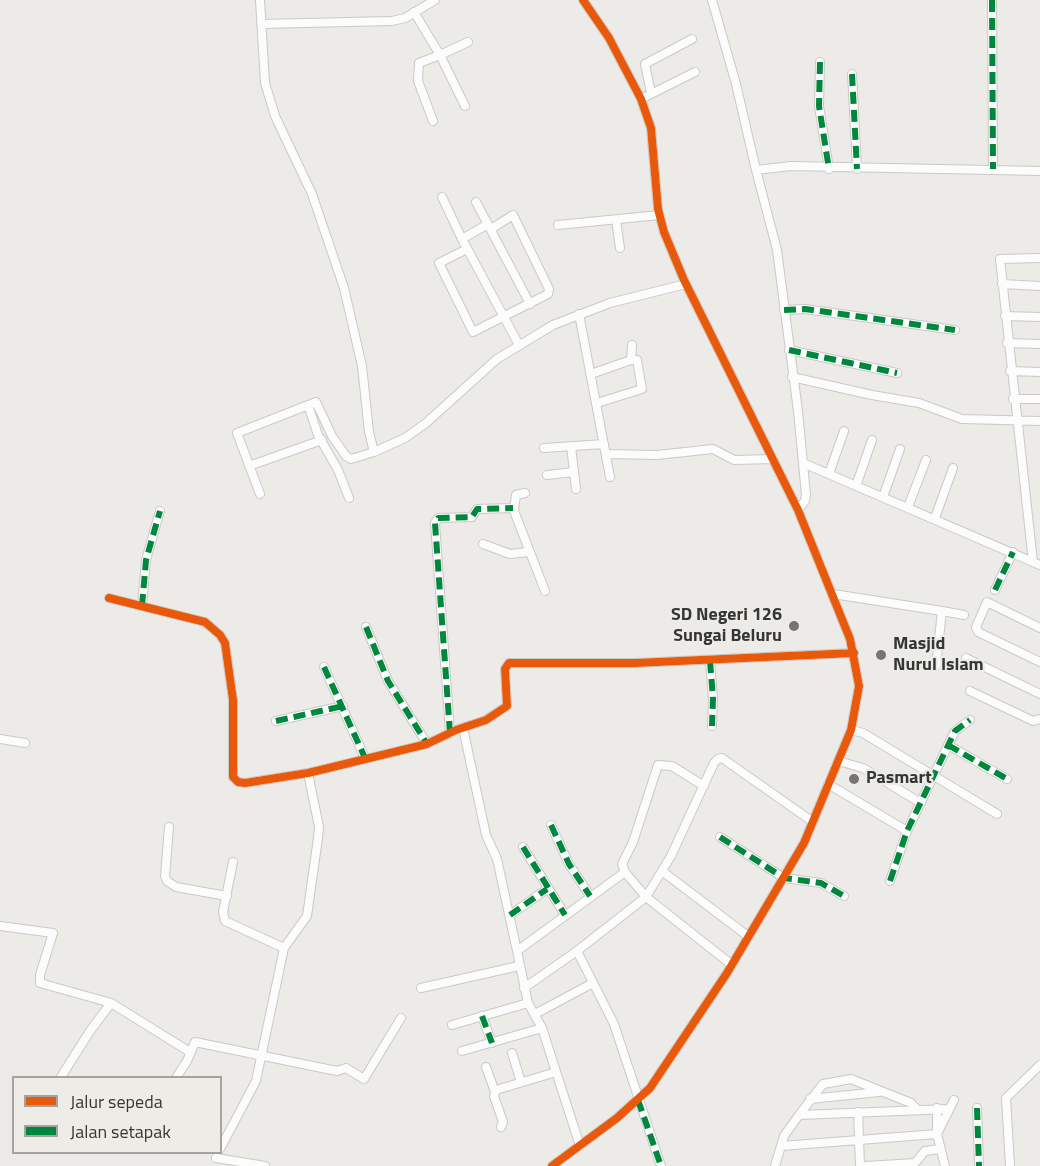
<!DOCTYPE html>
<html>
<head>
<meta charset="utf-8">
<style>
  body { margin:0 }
  #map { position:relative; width:1040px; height:1166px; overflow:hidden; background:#ecebe8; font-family:"Titillium Web",sans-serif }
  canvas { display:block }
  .legend { position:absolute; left:12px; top:1076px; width:210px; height:78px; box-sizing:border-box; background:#edece7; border:2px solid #a4a39f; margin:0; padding:8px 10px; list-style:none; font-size:18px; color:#363634 }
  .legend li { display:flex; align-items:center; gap:12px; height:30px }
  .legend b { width:30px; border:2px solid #a4a39f }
</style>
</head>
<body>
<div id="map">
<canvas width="1040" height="1166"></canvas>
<ul class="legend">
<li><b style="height:8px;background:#e8590c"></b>Jalur sepeda</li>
<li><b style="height:8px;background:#00873e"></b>Jalan setapak</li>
</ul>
</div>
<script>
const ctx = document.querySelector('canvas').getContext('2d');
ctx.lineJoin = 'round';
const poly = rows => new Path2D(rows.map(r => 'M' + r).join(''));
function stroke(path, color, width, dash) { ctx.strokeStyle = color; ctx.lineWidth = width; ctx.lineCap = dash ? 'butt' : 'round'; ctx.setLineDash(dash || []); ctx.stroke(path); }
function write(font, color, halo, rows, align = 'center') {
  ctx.font = font + ' "Titillium Web",sans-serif'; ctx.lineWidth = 4.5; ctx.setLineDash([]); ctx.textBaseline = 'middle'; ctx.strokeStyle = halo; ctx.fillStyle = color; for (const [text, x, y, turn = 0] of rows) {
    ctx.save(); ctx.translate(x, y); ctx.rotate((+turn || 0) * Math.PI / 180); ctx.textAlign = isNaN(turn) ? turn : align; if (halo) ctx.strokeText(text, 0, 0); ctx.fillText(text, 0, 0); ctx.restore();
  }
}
const minor = poly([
  [260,0,265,83,275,116,312,194,344,288,362,366,369,432,374,452],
  [712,0,736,84,756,170],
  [992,0,993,169],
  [414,12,440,55,468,42],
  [261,24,392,21,405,18,435,0],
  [820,62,819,106,829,169],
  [852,74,857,169],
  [651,93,645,64,692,39],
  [641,99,695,72],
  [433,121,418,81,419,63,440,55,465,106],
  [442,197,462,239,519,345],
  [476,202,530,304],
  [616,220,620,248],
  [558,225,659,215],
  [462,239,488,224],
  [467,249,439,263,473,332,548,294,549,289,513,215,491,229],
  [1002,284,1040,286],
  [784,310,805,309,955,330],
  [579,314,610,477],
  [1005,316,1040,317],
  [1007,343,1040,344],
  [789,350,897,373],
  [1010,371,1040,372],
  [591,374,631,360,632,345],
  [792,377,872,395,919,403,962,419,1040,421],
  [1013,399,1040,399],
  [597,403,642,389,637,360,631,360],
  [308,405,318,435,338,470,349,498],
  [571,446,576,489],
  [544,448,604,444],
  [606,454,657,455,713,449,734,460,773,459],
  [803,463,1040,565],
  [249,466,322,440],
  [829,474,844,431],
  [547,475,574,472],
  [856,486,872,440],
  [525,493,516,495,514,511,545,591],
  [260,494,237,433,316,402,332,436,346,456,351,459,374,452,405,438,426,423,497,359,553,325,610,303,686,284],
  [883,497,900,449],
  [908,507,926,460],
  [798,510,805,501,806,495,798,411,777,250,756,170,791,166,1040,171],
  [935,518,953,468],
  [483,544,510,554,529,552],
  [1033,562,1000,259,1040,258],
  [995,590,1013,552],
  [833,594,942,611,936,666],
  [109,598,205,622,220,635,225,643,233,700,233,777,238,782,245,783,308,773,427,744,456,730,486,720,507,706,505,669,509,663,635,663,854,653],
  [142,606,146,560,160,511],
  [942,611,964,615],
  [366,627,388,681,427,744],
  [1040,628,987,602,976,627,978,632,1040,662],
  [966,658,1040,694],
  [710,661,713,698,712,726],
  [324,667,365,758],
  [970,691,1033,721,1040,719],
  [276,721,343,706],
  [463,728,486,835,497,859,517,951],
  [851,730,863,733,997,814],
  [450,733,435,523,438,518,472,517,477,509,513,508],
  [0,739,25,743],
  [948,745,1007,779],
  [838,761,863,768,921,803],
  [828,784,907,831],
  [704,786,672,766,658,765,633,842,622,864,625,872,646,897,732,965],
  [551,825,569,864,590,896],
  [169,827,165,876,167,881,176,887,227,896],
  [720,837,784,878,821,883,844,896],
  [523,847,565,915],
  [662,871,749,937],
  [890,881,907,831,955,731,970,720],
  [510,915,547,889],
  [0,926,53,933,40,975,40,983,111,1003,190,1052],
  [284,948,307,916,318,838,319,827,308,773],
  [577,951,614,1024,661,1166],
  [421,988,519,966],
  [524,988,577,951,646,897,671,856,714,763,718,759,722,758,813,822],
  [535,1014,593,983],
  [482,1016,492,1043],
  [452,1025,528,1003],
  [462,1051,542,1028],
  [512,1053,521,1082],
  [486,1067,495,1092],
  [61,1077,90,1031,111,1003],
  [176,1078,187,1061,195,1042,337,1071,346,1068,364,1079,401,1018],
  [810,1099,879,1092],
  [977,1108,979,1166],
  [858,1112,860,1166],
  [799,1115,823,1084,851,1079,911,1103,917,1109],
  [501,1127,503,1122,494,1096,496,1090,556,1072],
  [580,1146,542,1028,528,1003,517,951,625,872],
  [781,1146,937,1134,937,1108],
  [220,1149,256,1081,284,948,225,921,223,912,233,862],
  [216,1158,265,1166],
  [552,1166,617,1118,650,1088,727,973,804,843,851,730,859,686,850,639,798,510,684,280,664,232,658,209,651,128,641,99,609,38,583,0],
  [775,1166,784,1136,799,1115,949,1109],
  [866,1166,915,1163,925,1151,940,1149],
  [945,1166,937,1134,954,1100],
  [1010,1166,1006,1098,1040,1065]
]);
const quiet = poly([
  [992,0,993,169],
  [820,62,819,106,829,169],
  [852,74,857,169],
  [784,310,805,309,955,330],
  [789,350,897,373],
  [995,590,1013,552],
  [142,606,146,560,160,511],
  [366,627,388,681,427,744],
  [710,661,713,698,712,726],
  [324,667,365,758],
  [276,721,343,706],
  [450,733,435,523,438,518,472,517,477,509,513,508],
  [948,745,1007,779],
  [551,825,569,864,590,896],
  [720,837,784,878,821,883,844,896],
  [523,847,565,915],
  [890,881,907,831,955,731,970,720],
  [510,915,547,889],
  [482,1016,492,1043],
  [638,1100,661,1166],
  [977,1108,979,1166]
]);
const cycleway = poly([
  [109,598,205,622,220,635,225,643,233,700,233,777,238,782,245,783,308,773,427,744,456,730,486,720,507,706,505,669,509,663,635,663,854,653],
  [552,1166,617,1118,650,1088,727,973,804,843,851,730,859,686,850,639,798,510,684,280,664,232,658,209,651,128,641,99,609,38,583,0]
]);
const markers = [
  [794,626,6,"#767573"],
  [881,655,6,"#767573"],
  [854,779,6,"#767573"]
];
const poiNames = [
  ["SD Negeri 126",782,616,"right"],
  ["Sungai Beluru",782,637,"right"],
  ["Masjid",893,645],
  ["Nurul Islam",893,666],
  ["Pasmart",866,779]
];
stroke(minor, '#cac9c7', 10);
stroke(minor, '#fcfcfc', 8);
stroke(quiet, '#00873e', 6, [12, 6]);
stroke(cycleway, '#e8590c', 8);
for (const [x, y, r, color] of markers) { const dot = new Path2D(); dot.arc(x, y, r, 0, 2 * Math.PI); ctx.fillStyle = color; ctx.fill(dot); stroke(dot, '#edece7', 2); }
write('bold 18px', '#363634', '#edece7', poiNames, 'left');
</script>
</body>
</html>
